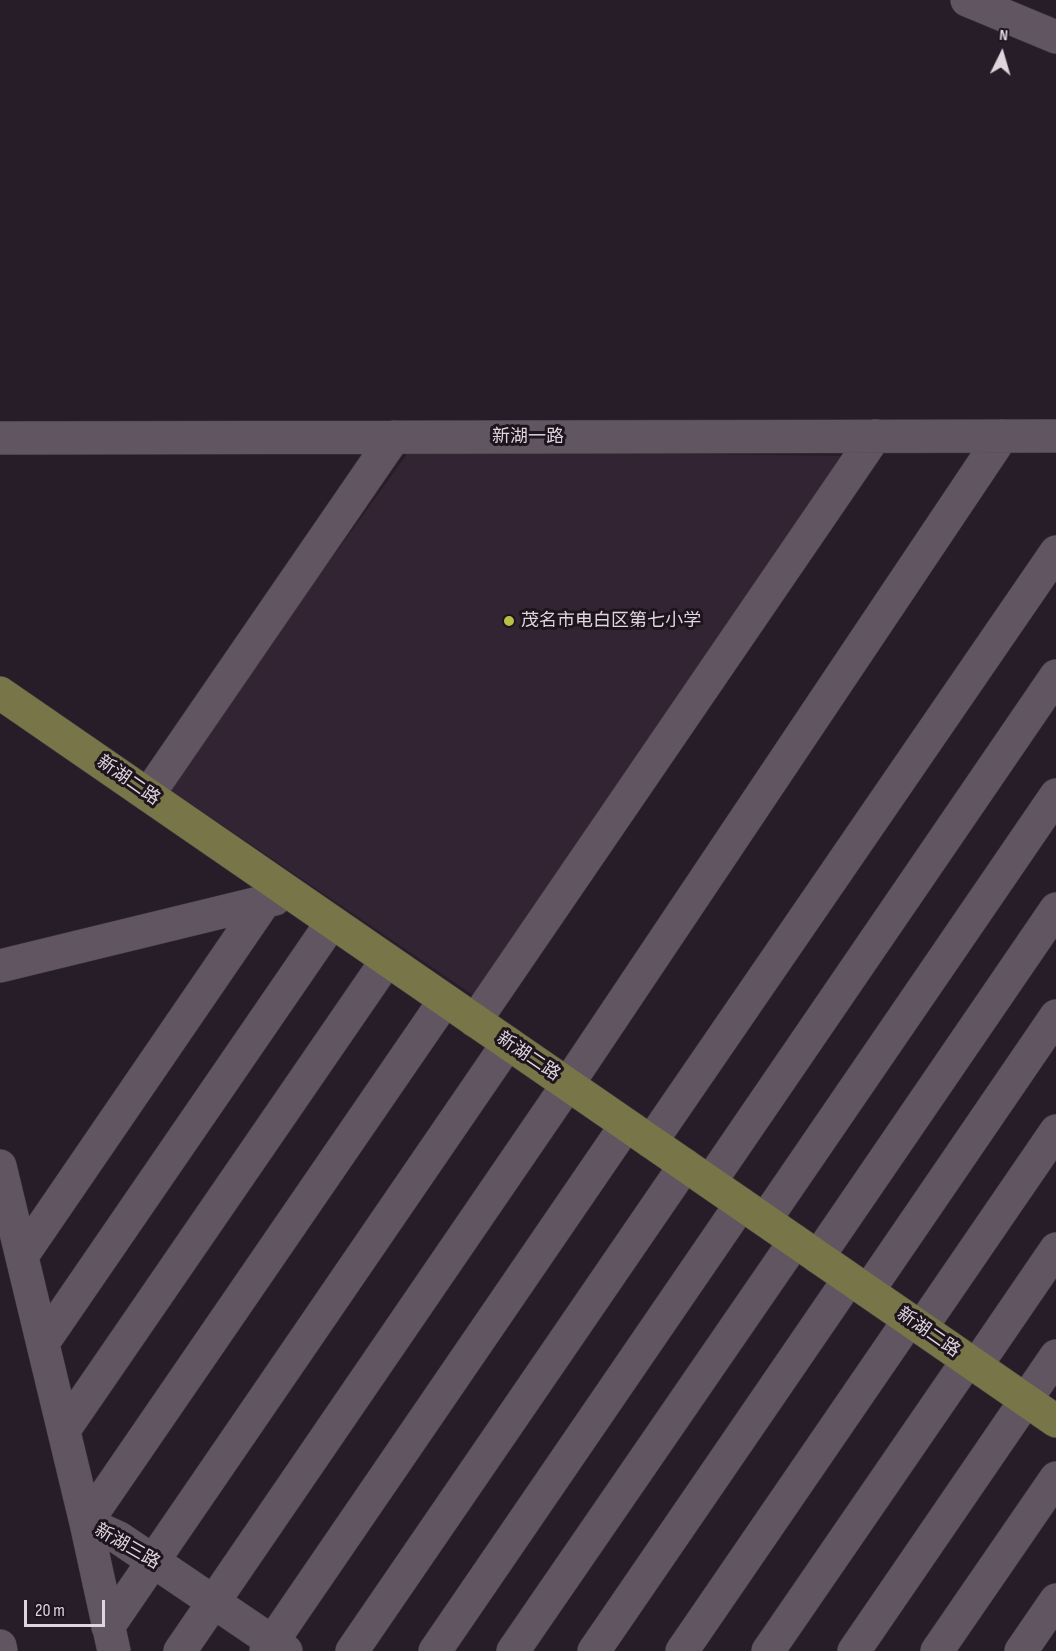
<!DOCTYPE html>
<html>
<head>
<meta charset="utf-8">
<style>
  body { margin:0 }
  #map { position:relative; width:1056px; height:1651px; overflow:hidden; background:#271d28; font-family:"Sofia Sans Condensed",sans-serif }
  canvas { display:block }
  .north { position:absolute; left:972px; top:24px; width:60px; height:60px; -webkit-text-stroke:4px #1e141e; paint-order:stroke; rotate:5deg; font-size:16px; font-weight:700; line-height:24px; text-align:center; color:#ddd6dd }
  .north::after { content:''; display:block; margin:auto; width:21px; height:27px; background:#ddd6dd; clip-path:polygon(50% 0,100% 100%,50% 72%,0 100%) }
  .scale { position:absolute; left:24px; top:1600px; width:81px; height:27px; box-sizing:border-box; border:3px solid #ddd6dd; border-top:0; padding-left:8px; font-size:18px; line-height:21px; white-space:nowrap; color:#ddd6dd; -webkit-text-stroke:4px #1e141e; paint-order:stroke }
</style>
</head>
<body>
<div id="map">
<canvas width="1056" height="1651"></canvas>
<div class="north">N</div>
<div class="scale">20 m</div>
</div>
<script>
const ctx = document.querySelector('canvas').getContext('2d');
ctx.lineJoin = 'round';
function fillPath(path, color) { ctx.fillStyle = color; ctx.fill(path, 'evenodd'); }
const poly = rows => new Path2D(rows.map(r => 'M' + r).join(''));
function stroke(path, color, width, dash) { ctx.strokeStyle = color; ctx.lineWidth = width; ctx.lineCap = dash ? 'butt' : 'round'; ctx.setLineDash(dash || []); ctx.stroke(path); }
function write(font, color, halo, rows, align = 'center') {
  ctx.font = font + ' "Sofia Sans Condensed","Noto Sans SC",sans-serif'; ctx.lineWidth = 6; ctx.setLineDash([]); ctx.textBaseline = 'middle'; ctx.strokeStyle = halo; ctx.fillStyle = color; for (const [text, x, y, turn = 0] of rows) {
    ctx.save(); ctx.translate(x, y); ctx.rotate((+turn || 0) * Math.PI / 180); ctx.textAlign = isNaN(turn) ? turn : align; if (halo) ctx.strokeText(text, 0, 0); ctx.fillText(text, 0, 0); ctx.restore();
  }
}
const built = poly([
  [410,450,845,456,476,997,166,787]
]);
const minor = poly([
  [967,0,1056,37],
  [0,438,1056,436],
  [148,795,394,437],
  [0,966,275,899],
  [475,1021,875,436],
  [651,1142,1056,552],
  [0,1166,86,1523,114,1651],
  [710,1182,1056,676],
  [765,1220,1056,795],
  [22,1256,265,901],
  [818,1257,1056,909],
  [868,1291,1056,1016],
  [921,1328,1056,1131],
  [43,1343,332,922],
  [976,1366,1056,1249],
  [64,1430,387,960],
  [108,1627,508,1043],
  [0,1646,1,1651],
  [180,1651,568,1084,1002,436],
  [266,1651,626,1125],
  [286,1651,119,1538,86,1523,445,1000],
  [352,1651,685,1165],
  [435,1651,741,1204],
  [513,1651,795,1241],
  [594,1651,849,1279],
  [682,1651,909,1320],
  [768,1651,968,1360],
  [854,1651,1056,1356],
  [937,1651,1056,1478],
  [1021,1651,1056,1600]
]);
const major = poly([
  [0,693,1056,1421]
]);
const markers = [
  [509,621,6,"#bbc044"]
];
const streetNames = [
  ["新湖一路",528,437],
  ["新湖二路",128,781,35],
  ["新湖二路",528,1057,34],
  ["新湖二路",928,1333,35],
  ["新湖三路",127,1547,30]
];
const poiNames = [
  ["茂名市电白区第七小学",521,621]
];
fillPath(built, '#332433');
stroke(minor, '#413941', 34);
stroke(major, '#413941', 34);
stroke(minor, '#615561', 33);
stroke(major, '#787548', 33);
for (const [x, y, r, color] of markers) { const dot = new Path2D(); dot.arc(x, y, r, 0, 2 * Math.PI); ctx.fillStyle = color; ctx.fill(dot); stroke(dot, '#1e141e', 2); }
write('18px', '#ddd6dd', '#1e141e', streetNames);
write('18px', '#ddd6dd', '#1e141e', poiNames, 'left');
</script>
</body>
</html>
